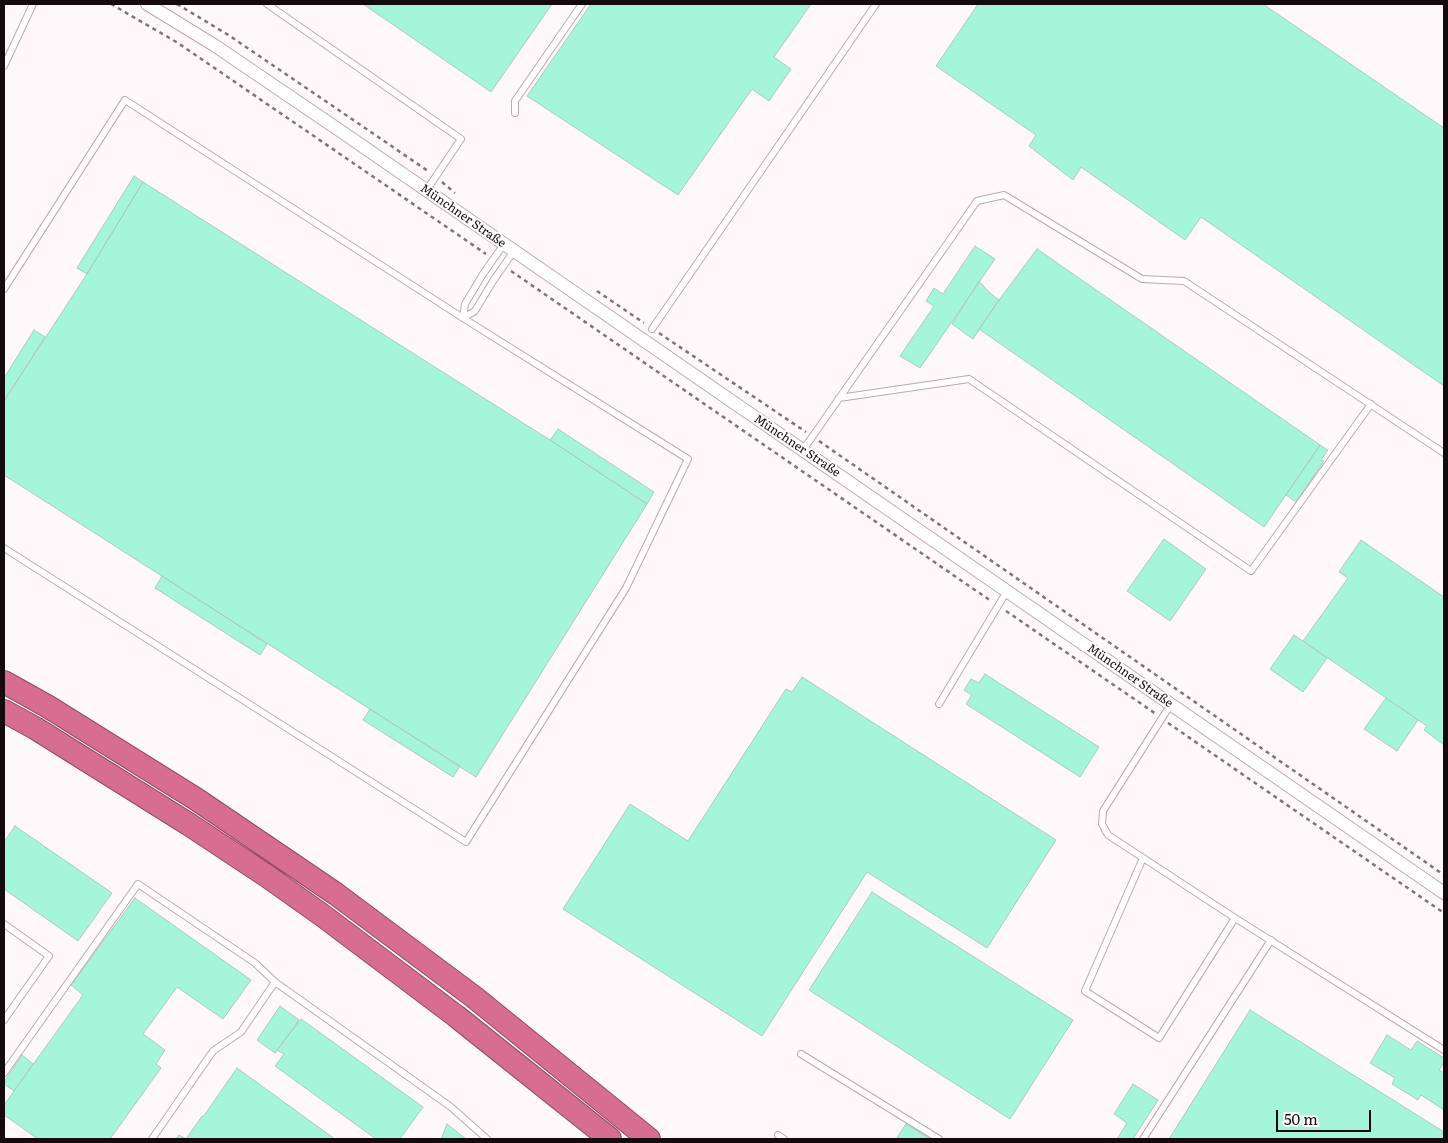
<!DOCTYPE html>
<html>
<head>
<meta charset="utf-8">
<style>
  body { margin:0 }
  #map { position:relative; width:1448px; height:1143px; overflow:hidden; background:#fff8fa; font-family:Literata,serif }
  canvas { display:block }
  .frame { position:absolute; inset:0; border:5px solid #150a0d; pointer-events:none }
  .scale { position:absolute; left:1276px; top:1110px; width:95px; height:22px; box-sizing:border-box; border:2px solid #150a0d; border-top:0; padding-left:6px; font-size:15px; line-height:18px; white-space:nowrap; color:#150a0d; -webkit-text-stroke:4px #fff; paint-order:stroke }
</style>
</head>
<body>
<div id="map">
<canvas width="1448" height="1143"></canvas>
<div class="frame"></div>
<div class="scale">50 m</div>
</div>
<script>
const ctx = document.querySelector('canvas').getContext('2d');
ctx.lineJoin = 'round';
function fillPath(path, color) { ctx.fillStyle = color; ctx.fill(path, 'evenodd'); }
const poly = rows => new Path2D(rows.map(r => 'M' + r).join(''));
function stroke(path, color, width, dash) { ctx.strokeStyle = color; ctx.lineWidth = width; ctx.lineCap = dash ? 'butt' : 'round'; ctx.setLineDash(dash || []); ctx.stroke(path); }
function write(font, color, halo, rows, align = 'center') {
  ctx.font = font + ' Literata,serif'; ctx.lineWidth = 4; ctx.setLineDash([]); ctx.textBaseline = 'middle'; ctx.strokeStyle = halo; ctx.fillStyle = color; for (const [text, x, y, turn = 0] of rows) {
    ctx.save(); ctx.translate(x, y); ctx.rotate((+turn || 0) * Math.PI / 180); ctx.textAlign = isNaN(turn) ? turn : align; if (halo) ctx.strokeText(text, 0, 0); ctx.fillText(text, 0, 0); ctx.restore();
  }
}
const building = poly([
  [363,4,552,4,491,92,363,4],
  [591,4,811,4,774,57,791,69,769,101,752,89,678,195,527,96,591,4],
  [978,4,1263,4,1444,128,1444,386,1201,217,1185,240,1081,167,1073,180,1029,146,1036,135,936,66,978,4],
  [134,176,143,182,87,274,77,268,134,176],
  [143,182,550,440,647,504,476,777,4,475,4,401,87,274,143,182],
  [975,246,995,259,920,368,900,356,934,306,926,301,934,288,943,294,975,246],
  [1037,249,1320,445,1264,527,979,329,999,300,1037,249],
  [979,281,989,292,999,300,973,339,952,324,979,281],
  [34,330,45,337,4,401,4,378,34,330],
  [558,429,654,492,647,504,550,440,558,429],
  [1320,445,1328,450,1321,460,1324,461,1296,502,1286,495,1320,445],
  [1164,539,1206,569,1170,621,1127,591,1164,539],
  [1361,540,1444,597,1444,745,1424,730,1427,726,1303,641,1348,578,1339,572,1361,540],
  [162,576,267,644,260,655,155,588,162,576],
  [1294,635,1327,658,1303,692,1270,669,1294,635],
  [985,674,1099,747,1080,777,966,704,972,695,964,690,971,679,979,683,985,674],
  [802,677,1056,840,987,948,867,872,762,1036,563,909,630,804,688,841,786,689,792,692,802,677],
  [1386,698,1418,720,1397,751,1364,729,1386,698],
  [370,709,460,766,453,777,363,720,370,709],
  [15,826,112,893,78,941,4,889,4,842,15,826],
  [872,892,1073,1020,1010,1119,809,990,872,892],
  [135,898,251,980,223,1019,177,987,143,1034,165,1050,156,1064,161,1068,110,1139,38,1139,4,1115,4,1105,83,995,71,985,135,898],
  [280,1006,299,1020,275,1053,257,1040,280,1006],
  [1250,1010,1444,1132,1444,1139,1169,1139,1250,1010],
  [301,1019,423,1107,400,1139,376,1139,275,1066,284,1054,277,1050,301,1019],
  [1387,1035,1411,1050,1417,1041,1444,1058,1444,1062,1439,1070,1444,1073,1444,1110,1421,1095,1418,1100,1392,1084,1395,1078,1370,1063,1387,1035],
  [22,1055,33,1064,14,1091,4,1084,4,1082,22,1055],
  [237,1068,335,1139,176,1139,179,1135,186,1139,202,1116,203,1117,237,1068],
  [1133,1084,1158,1100,1133,1139,1117,1139,1127,1123,1114,1114,1133,1084],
  [447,1124,466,1139,441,1139,447,1124],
  [906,1124,930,1139,896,1139,906,1124]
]);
const path = poly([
  [111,4,178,43,486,254],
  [177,4,230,36,428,171],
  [442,182,455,193],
  [511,271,991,601],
  [597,291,644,323],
  [659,333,806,432],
  [819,441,1444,875],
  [1006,611,1156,714],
  [1168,723,1444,913]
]);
const lane = poly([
  [267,4,461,139,426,191],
  [4,66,33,4],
  [515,113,515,101,582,4],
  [4,289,125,100,463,318,688,459,626,588,466,842,4,548],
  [463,318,465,304,483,274,504,244],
  [463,318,475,311,493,281,514,251],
  [652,329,876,4],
  [839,398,969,379,1251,571,1371,404],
  [803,450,977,201,1004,195,1142,279,1184,281,1444,453],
  [939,704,1007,591],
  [1171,704,1103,811,1102,824,1108,835,1235,918,1444,1050],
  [1143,858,1085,991,1159,1038,1235,918],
  [4,924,49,956,4,1020],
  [801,1054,939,1139],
  [4,1073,138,884,255,963,275,982],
  [778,1135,784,1139],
  [152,1139,213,1051,241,1032,275,982,451,1107,487,1139],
  [1143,1139,1271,940]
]);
const street = poly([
  [147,4,214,45,342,132,1444,893]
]);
const highway = poly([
  [4,682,47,706,196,799,336,894,474,997,649,1139],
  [4,711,35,728,190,825,267,876,322,915,456,1016,610,1139]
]);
const streetNames = [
  ["Münchner Straße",463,216,35],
  ["Münchner Straße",797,446,34],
  ["Münchner Straße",1130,676,35]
];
fillPath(building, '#a5f5da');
stroke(building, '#abcbbf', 1);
stroke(lane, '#c4a5ae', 8);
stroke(street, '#c4a5ae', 14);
stroke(highway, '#934b63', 24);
stroke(path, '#7f7578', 2.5, [4, 4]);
stroke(lane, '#fff', 6);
stroke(street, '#fff', 12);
stroke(highway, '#d76e92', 22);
write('12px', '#150a0d', '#fff', streetNames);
</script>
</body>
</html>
